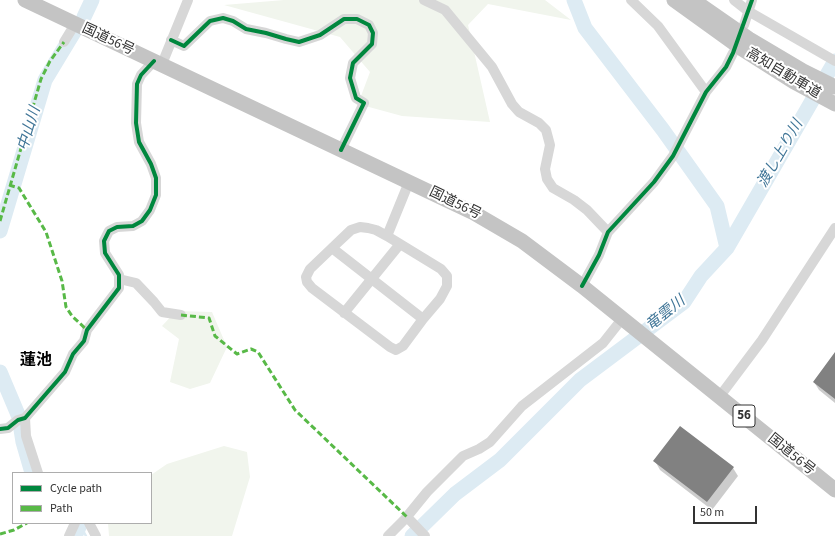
<!DOCTYPE html>
<html>
<head>
<meta charset="utf-8">
<style>
  body { margin:0 }
  #map { position:relative; width:835px; height:536px; overflow:hidden; background:#fff; font-family:"Source Sans 3",sans-serif }
  canvas { display:block }
  .legend { position:absolute; left:12px; top:472px; width:140px; height:52px; box-sizing:border-box; background:#fff; border:1px solid #adadad; margin:0; padding:5px 7px; list-style:none; font-size:12px; color:#333 }
  .legend li { display:flex; align-items:center; gap:8px; height:20px }
  .legend b { width:20px; border:1px solid #adadad }
  .scale { position:absolute; left:693px; top:506px; width:64px; height:18px; box-sizing:border-box; border:2px solid #333; border-top:0; padding-left:5px; font-size:12px; line-height:14px; white-space:nowrap; color:#333; -webkit-text-stroke:3px #fff; paint-order:stroke }
</style>
</head>
<body>
<div id="map">
<canvas width="835" height="536"></canvas>
<ul class="legend">
<li><b style="height:5px;background:#00873e"></b>Cycle path</li>
<li><b style="height:5px;background:#58b947"></b>Path</li>
</ul>
<div class="scale">50 m</div>
</div>
<script>
const ctx = document.querySelector('canvas').getContext('2d');
ctx.lineJoin = 'round';
function fillPath(path, color) { ctx.fillStyle = color; ctx.fill(path, 'evenodd'); }
const poly = rows => new Path2D(rows.map(r => 'M' + r).join(''));
function stroke(path, color, width, dash) { ctx.strokeStyle = color; ctx.lineWidth = width; ctx.lineCap = dash ? 'butt' : 'round'; ctx.setLineDash(dash || []); ctx.stroke(path); }
function write(font, color, halo, rows, align = 'center') {
  ctx.font = font + ' "Source Sans 3","Noto Sans JP",sans-serif'; ctx.lineWidth = 4; ctx.setLineDash([]); ctx.textBaseline = 'middle'; ctx.strokeStyle = halo; ctx.fillStyle = color; for (const [text, x, y, turn = 0] of rows) {
    ctx.save(); ctx.translate(x, y); ctx.rotate((+turn || 0) * Math.PI / 180); ctx.textAlign = isNaN(turn) ? turn : align; if (halo) ctx.strokeText(text, 0, 0); ctx.fillText(text, 0, 0); ctx.restore();
  }
}
const green = poly([
  [284,0,545,0,571,20,488,4,468,25,490,122,402,116,358,104,370,72,340,37,224,5],
  [176,311,212,312,227,347,210,383,190,389,170,382,179,339,162,326],
  [224,446,247,452,250,477,232,536,109,536,108,523,151,523,151,475,167,464]
]);
const shadow = poly([
  [835,354,835,403,819,390,814,382],
  [655,461,733,468,738,476,712,510,660,470]
]);
const stream = poly([
  [80,525,86,536]
]);
const river = poly([
  [574,0,585,28,663,130,717,206,727,248],
  [84,17,92,0],
  [0,231,45,80,74,32],
  [0,372,19,417,23,442,32,473],
  [75,536,80,525,77,523],
  [412,536,455,494,500,460,580,380,684,302,701,276,727,248,835,61]
]);
const building = poly([
  [835,352,835,399,813,382],
  [680,426,734,467,707,502,653,461]
]);
const minor = poly([
  [424,0,445,10,492,67,512,104,519,112,539,123,546,130,550,145,545,169,547,179,553,188,574,200,587,210,608,232],
  [631,0,658,26,706,92],
  [734,0,748,11,835,61],
  [744,25,752,0],
  [171,40,184,46,210,21,223,18,233,21,246,29,266,33,286,39,299,42,320,35,344,19,357,19,369,25,373,33,372,44,353,63,350,78,356,98,364,103,341,150],
  [64,42,75,24],
  [162,64,188,0],
  [409,182,387,236,441,269,447,276,447,286,440,299,423,319],
  [332,248,423,319,403,346,396,350,390,347,312,288,307,282,306,277,310,269,332,248,351,230,360,227,368,228,376,230,387,236],
  [119,279,136,283,154,302,162,312,181,315],
  [582,286,599,255,608,232,654,182,673,156,706,92,726,67,733,53],
  [344,313,400,244],
  [720,396,762,340,835,228],
  [25,418,26,436,38,473],
  [0,429,8,428,18,420,25,418,65,372,73,354,84,341,87,330,119,288,119,275,105,253,104,241,109,231,117,227,133,226,142,221,150,210,156,195,156,178,151,164,139,142,136,123,137,84,141,75,154,61],
  [407,517,425,536],
  [89,523,96,536],
  [69,536,75,523],
  [388,536,405,519,427,492,463,456,479,449,490,442,522,406,603,343,622,319]
]);
const highway = poly([
  [25,0,474,213,522,241,582,286,835,490],
  [674,0,742,49,794,82,835,104],
  [693,0,749,39,803,71,835,87]
]);
const quiet = poly([
  [9,185,19,188,46,232,62,281,66,307,72,316,87,330],
  [0,221,41,79,50,61,64,42],
  [181,315,209,318,215,336,237,354,251,349,258,352,295,410,407,517],
  [0,534,14,530,27,523]
]);
const cycleway = poly([
  [171,40,184,46,210,21,223,18,233,21,246,29,266,33,286,39,299,42,320,35,344,19,357,19,369,25,373,33,372,44,353,63,350,78,356,98,364,103,341,150],
  [582,286,599,255,608,232,654,182,673,156,706,92,726,67,733,53,752,0],
  [0,429,8,428,18,420,25,418,65,372,73,354,84,341,87,330,119,288,119,275,105,253,104,241,109,231,117,227,133,226,142,221,150,210,156,195,156,178,151,164,139,142,136,123,137,84,141,75,154,61]
]);
const shields = [
  [744,416,22]
];
const shieldNames = [
  ["56",744,416]
];
const streetNames = [
  ["国道56号",108,40,25],
  ["高知自動車道",783,74,31],
  ["国道56号",455,204,26],
  ["国道56号",791,455,39]
];
const waterNames = [
  ["中山川",30,129,-73],
  ["渡し上り川",781,154,-60],
  ["竜雲川",666,314,-39]
];
const quarterNames = [
  ["蓮池",36,361]
];
fillPath(green, '#f1f5ed');
fillPath(shadow, '#0003');
stroke(stream, '#ddebf3', 2.5);
stroke(river, '#ddebf3', 15);
fillPath(building, '#818181');
stroke(minor, '#d7d7d7', 10);
stroke(highway, '#c4c4c4', 15);
stroke(quiet, '#58b947', 3, [6, 3]);
stroke(cycleway, '#00873e', 4);
for (const [x, y, w] of shields) { const box = new Path2D(); box.roundRect(x - w / 2, y - 11, w, 22, 3); ctx.fillStyle = '#fff'; ctx.fill(box); stroke(box, '#333', 1); }
write('bold 13px', '#333', null, shieldNames);
write('14px', '#333', '#fff', streetNames);
write('italic 15px', '#3f7597', '#fff', waterNames);
write('bold 16px', '#000', '#fff', quarterNames);
</script>
</body>
</html>
